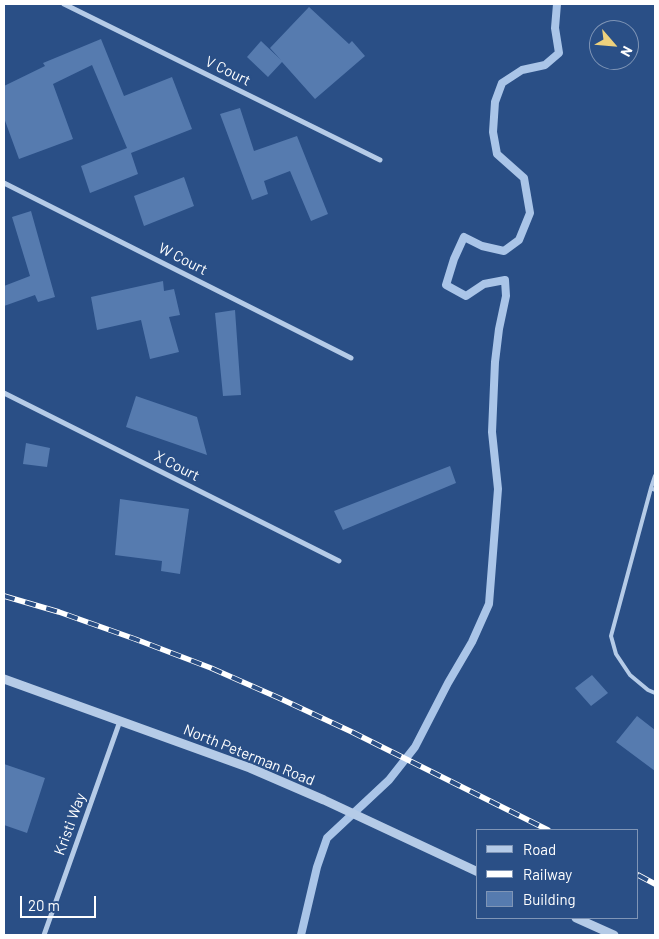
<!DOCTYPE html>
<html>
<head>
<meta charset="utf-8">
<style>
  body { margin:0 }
  #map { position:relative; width:659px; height:939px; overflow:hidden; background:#2a4f86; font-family:Barlow,sans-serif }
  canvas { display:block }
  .frame { position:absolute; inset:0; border:5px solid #fff; pointer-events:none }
  .legend { position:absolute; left:476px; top:829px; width:162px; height:90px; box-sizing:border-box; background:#2a4f86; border:1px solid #7f95b6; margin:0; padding:6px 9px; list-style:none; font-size:15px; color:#fff }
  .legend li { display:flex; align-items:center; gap:10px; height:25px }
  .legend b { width:25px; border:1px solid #7f95b6 }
  .north { position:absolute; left:589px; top:20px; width:50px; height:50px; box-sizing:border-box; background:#2a4f86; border:1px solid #7f95b6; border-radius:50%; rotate:117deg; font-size:14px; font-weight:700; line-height:20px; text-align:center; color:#fff }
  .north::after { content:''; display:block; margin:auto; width:18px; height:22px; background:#eed17d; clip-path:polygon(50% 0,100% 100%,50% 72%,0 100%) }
  .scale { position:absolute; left:20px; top:896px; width:76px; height:22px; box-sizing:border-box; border:2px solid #fff; border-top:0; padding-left:6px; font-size:15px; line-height:18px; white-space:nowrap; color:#fff; -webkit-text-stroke:4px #2a4f86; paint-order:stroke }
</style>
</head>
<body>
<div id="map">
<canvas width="659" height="939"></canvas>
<div class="frame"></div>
<ul class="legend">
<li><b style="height:6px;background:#b5cbe7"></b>Road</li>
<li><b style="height:6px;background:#fff"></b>Railway</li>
<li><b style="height:14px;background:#567baf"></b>Building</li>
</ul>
<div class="north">N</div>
<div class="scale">20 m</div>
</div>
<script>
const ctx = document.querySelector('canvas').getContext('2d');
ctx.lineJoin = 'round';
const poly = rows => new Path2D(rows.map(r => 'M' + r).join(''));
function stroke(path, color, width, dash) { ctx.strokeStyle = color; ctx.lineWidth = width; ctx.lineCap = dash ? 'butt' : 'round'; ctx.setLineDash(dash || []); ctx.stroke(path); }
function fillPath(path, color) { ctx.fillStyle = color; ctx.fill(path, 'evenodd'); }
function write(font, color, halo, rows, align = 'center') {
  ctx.font = font + ' Barlow,sans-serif'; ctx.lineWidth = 4; ctx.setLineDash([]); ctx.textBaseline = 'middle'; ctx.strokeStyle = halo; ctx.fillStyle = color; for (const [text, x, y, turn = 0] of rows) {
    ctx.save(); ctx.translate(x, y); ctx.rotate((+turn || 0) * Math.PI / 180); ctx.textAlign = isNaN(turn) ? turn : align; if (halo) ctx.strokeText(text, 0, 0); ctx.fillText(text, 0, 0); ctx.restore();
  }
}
const stream = poly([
  [301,935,317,867,327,838,389,780,415,747,448,683,472,642,489,604,498,489,492,432,495,362,499,329,506,296,505,280,484,284,466,296,446,285,454,259,464,237,482,246,504,251,519,240,530,213,524,178,497,154,493,132,495,102,502,83,522,70,545,65,559,53,555,28,557,4]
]);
const building = poly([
  [309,7,349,44,352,41,365,56,315,99,282,62,268,77,247,57,261,41,281,60,270,48],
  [101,39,124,96,172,77,192,129,131,153,138,174,90,193,81,166,127,148,92,65,53,84,73,139,19,159,4,118,4,86,45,66,43,63],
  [240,108,254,151,297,136,328,214,311,221,290,171,264,181,268,194,252,200,220,114],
  [184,177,194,206,144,226,134,196],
  [31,211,55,297,38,302,35,295,4,306,4,286,30,276,12,217],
  [163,281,164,291,174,289,180,315,169,317,179,352,150,359,141,320,97,330,91,297],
  [235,310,241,395,223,396,215,313],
  [136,396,197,417,207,455,126,427],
  [26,443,50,448,47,467,23,464],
  [450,466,456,483,343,530,334,511],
  [120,499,189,509,180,574,161,571,162,561,115,555],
  [592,675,608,693,591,706,575,688],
  [637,716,655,730,655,771,616,742],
  [4,764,45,778,27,833,4,825]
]);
const service = poly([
  [651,488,655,476],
  [655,490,651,488,611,636,616,654,630,675,648,690,655,693]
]);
const minor = poly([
  [64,4,380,160],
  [4,183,351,358],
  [4,393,339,561],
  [44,935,120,721]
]);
const tertiary = poly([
  [4,679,250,768,324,800,478,872],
  [576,918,614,935]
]);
const rail = poly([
  [4,596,59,612,135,639,211,668,279,698,352,732,548,830],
  [638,875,655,884]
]);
const streetNames = [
  ["V Court",228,71,26],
  ["W Court",183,259,27],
  ["X Court",177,466,27],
  ["North Peterman Road",249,755,22],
  ["Kristi Way",70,824,-70]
];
stroke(stream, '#aac5e8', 8);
fillPath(building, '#567baf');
stroke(service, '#b5cbe7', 4);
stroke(minor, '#b5cbe7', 5);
stroke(tertiary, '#b5cbe7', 9);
stroke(rail, '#fff', 5.5);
stroke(rail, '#2a4f86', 4, [11]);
write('15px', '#fff', '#2a4f86', streetNames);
</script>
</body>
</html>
